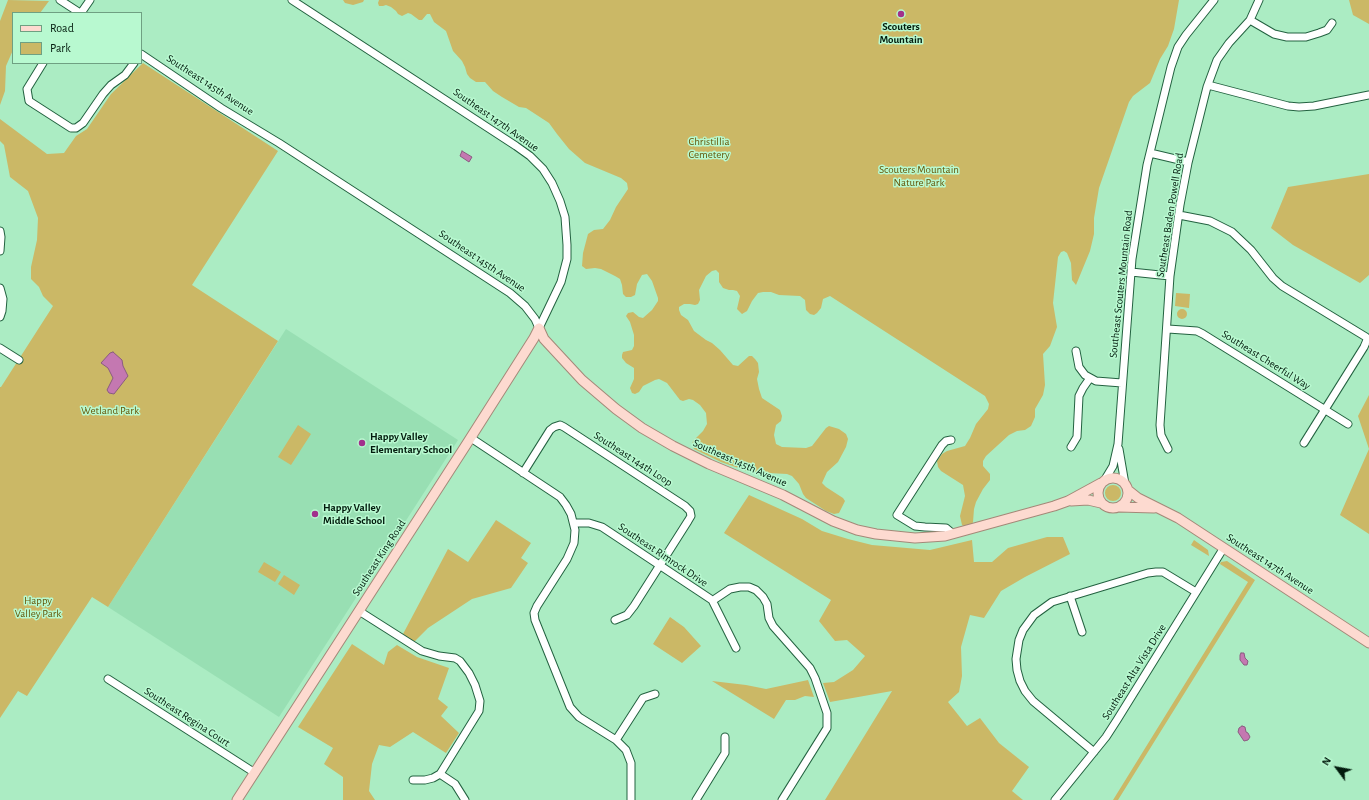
<!DOCTYPE html>
<html>
<head>
<meta charset="utf-8">
<style>
  body { margin:0 }
  #map { position:relative; width:1369px; height:800px; overflow:hidden; background:#abecc3; font-family:"Alegreya Sans",sans-serif }
  canvas { display:block }
  .legend { position:absolute; left:12px; top:12px; width:130px; height:52px; box-sizing:border-box; background:#b8f9d0; border:1px solid #6fa082; margin:0; padding:5px 7px; list-style:none; font-size:12px; color:#021b0d }
  .legend li { display:flex; align-items:center; gap:8px; height:20px }
  .legend b { width:20px; border:1px solid #6fa082 }
  .north { position:absolute; left:1317px; top:748px; width:40px; height:40px; -webkit-text-stroke:3px #b8f9d0; paint-order:stroke; rotate:302deg; font-size:11px; font-weight:700; line-height:16px; text-align:center; color:#021b0d }
  .north::after { content:''; display:block; margin:auto; width:14px; height:18px; background:#021b0d; clip-path:polygon(50% 0,100% 100%,50% 72%,0 100%) }
</style>
</head>
<body>
<div id="map">
<canvas width="1369" height="800"></canvas>
<ul class="legend">
<li><b style="height:5px;background:#fddad0"></b>Road</li>
<li><b style="height:11px;background:#cbb866"></b>Park</li>
</ul>
<div class="north">N</div>
</div>
<script>
const ctx = document.querySelector('canvas').getContext('2d');
ctx.lineJoin = 'round';
function fillPath(path, color) { ctx.fillStyle = color; ctx.fill(path, 'evenodd'); }
const poly = rows => new Path2D(rows.map(r => 'M' + r).join(''));
function stroke(path, color, width, dash) { ctx.strokeStyle = color; ctx.lineWidth = width; ctx.lineCap = dash ? 'butt' : 'round'; ctx.setLineDash(dash || []); ctx.stroke(path); }
function write(font, color, halo, rows, align = 'center') {
  ctx.font = font + ' "Alegreya Sans",sans-serif'; ctx.lineWidth = 3; ctx.setLineDash([]); ctx.textBaseline = 'middle'; ctx.strokeStyle = halo; ctx.fillStyle = color; for (const [text, x, y, turn = 0] of rows) {
    ctx.save(); ctx.translate(x, y); ctx.rotate((+turn || 0) * Math.PI / 180); ctx.textAlign = isNaN(turn) ? turn : align; if (halo) ctx.strokeText(text, 0, 0); ctx.fillText(text, 0, 0); ctx.restore();
  }
}
const built = poly([
  [286,329,458,440,279,717,108,607]
]);
const green = poly([
  [8,0,49,1,40,13,13,13,13,50,6,66,5,91,0,105,0,21],
  [343,0,364,0,363,2,353,5,345,3],
  [379,0,1179,0,1174,29,1168,46,1160,59,1150,83,1133,96,1129,102,1099,188,1094,218,1094,234,1090,251,1076,285,1072,280,1071,263,1067,253,1064,251,1061,252,1058,257,1053,303,1057,327,1050,346,1043,354,1045,385,1043,395,1035,409,1035,417,1031,426,1025,430,1017,431,1009,435,986,456,983,461,983,466,990,474,990,480,983,489,976,502,974,509,973,522,971,527,967,528,962,525,960,516,965,496,963,485,941,471,938,467,937,461,942,454,947,451,965,446,970,438,976,424,988,409,989,404,985,396,830,296,823,299,821,308,817,313,814,315,810,314,806,310,805,300,800,296,779,295,771,292,763,292,758,293,752,301,747,311,742,314,737,309,740,296,737,291,733,290,729,290,723,288,719,282,719,273,716,270,712,271,706,276,699,290,700,300,698,304,695,305,690,304,684,304,679,307,679,310,681,315,688,320,694,331,706,340,712,343,720,350,733,365,738,366,749,356,752,356,755,359,758,363,759,372,757,379,759,389,762,398,780,410,782,416,781,421,776,425,774,435,776,444,782,447,806,448,812,446,826,428,829,426,839,429,846,434,848,439,846,447,838,462,827,472,822,483,826,487,843,498,845,501,839,513,834,514,826,511,806,498,803,494,799,484,792,476,787,474,750,472,721,462,694,449,692,445,693,441,703,431,707,424,706,413,700,405,693,400,689,399,683,401,680,400,667,383,659,379,655,380,643,386,639,392,635,394,632,393,630,388,634,379,634,368,626,363,622,358,622,355,623,352,632,350,634,346,634,335,630,322,626,316,628,313,633,312,639,317,643,318,652,310,658,301,658,298,652,281,647,274,642,275,637,284,635,295,631,297,626,297,623,294,622,285,620,279,615,276,601,269,595,268,586,269,582,266,583,253,588,234,594,230,603,229,610,220,616,207,628,189,627,183,621,178,585,163,569,149,557,134,549,123,526,108,519,107,502,97,493,91,485,82,476,82,470,78,467,74,465,67,462,61,453,51,446,31,434,22,430,14,427,14,422,20,419,20,411,14,408,13,402,16,398,14,396,11,391,7,386,5,383,6,379,6,378,3],
  [1349,0,1369,0,1369,24,1353,15],
  [143,63,278,151,192,285,278,341,108,607,92,597,27,696,18,691,0,718,0,387,1,387,53,306,43,296,39,287,31,279,31,267,37,240,38,218,28,191,10,177,4,145,0,141,0,119,47,154,64,153,76,136,87,129,111,94],
  [1369,174,1369,275,1360,283,1293,245,1271,228,1288,187],
  [1176,293,1190,294,1189,308,1175,306],
  '1177 314a5 5 0 1 1 10 0a5 5 0 1 1-10 0Z',
  [1369,395,1369,449,1358,416],
  [298,425,311,434,291,465,278,457],
  [1369,449,1369,534,1340,515],
  '1105 493a8 8 0 1 1 16 0a8 8 0 1 1-16 0Z',
  [749,495,802,519,822,531,848,539,872,545,930,550,972,540,974,562,992,562,1008,548,1047,537,1063,537,1070,554,1025,577,1001,591,984,618,970,615,961,647,962,676,959,692,948,702,967,726,980,718,999,743,1029,767,1012,791,1023,800,825,800,892,691,830,702,823,683,834,682,853,670,865,656,847,640,835,641,819,621,831,600,724,533],
  [496,520,531,543,521,558,528,563,511,588,472,599,428,628,414,642,403,634,448,549,468,562],
  [1194,540,1208,550,1209,556,1191,545],
  [1227,561,1255,580,1118,800,1113,800,1248,582,1220,564,1221,562],
  [264,562,281,572,275,582,258,572],
  [284,575,300,585,294,595,278,584],
  [670,617,684,627,701,646,682,663,653,644],
  [352,644,384,665,388,652,397,645,417,657,449,668,438,699,448,707,441,716,459,733,446,753,413,732,390,747,379,745,372,764,369,791,375,800,343,800,343,777,324,764,333,748,298,727],
  [808,680,814,697,805,696,795,700,786,700,774,719,712,681,746,685,766,689]
]);
const water = poly([
  [462,151,472,157,469,162,460,156,462,151],
  [113,352,122,360,123,366,128,376,114,394,109,393,107,390,113,378,108,368,101,363,110,353,113,352],
  [1241,653,1244,653,1245,658,1248,661,1247,665,1244,665,1240,660,1240,655,1241,653],
  [1242,726,1245,727,1246,732,1248,733,1250,737,1248,740,1244,741,1238,732,1239,728,1242,726]
]);
const minor = poly([
  [60,0,80,13],
  [292,0,516,146,530,156,543,169,552,183,560,201,565,217,567,245,567,259,561,282,539,328],
  [81,13,90,0],
  [1250,20,1274,34,1287,37,1306,37,1319,33,1327,30,1332,23],
  [141,54,221,108,279,143,510,293,525,306,535,319,539,328],
  [43,63,27,89,29,101,71,128,76,128,83,123,103,94,111,85,125,75,134,63],
  [1208,85,1288,106,1299,107,1314,106,1369,95],
  [1150,153,1188,162],
  [1179,215,1210,221,1232,232,1251,250,1273,278,1282,286,1366,337,1367,340],
  [0,231,1,237,0,251],
  [1131,272,1170,276],
  [0,288,3,299,2,311,0,317],
  [1168,329,1197,331,1203,334,1348,424],
  [0,348,19,360],
  [1076,351,1079,367,1085,375,1096,381,1122,383],
  [471,438,560,497,566,505,571,514,575,530,574,543,567,559,537,606,534,613,535,620,570,707,579,717,616,740,626,750,631,763,631,800],
  [951,440,946,441,942,445,897,515,915,526,925,527,946,528,953,534],
  [1304,443,1364,347,1367,340],
  [1071,447,1077,437,1079,396,1083,388,1090,378],
  [1119,449,1125,484],
  [1168,449,1161,435,1160,425,1170,276,1180,205,1188,163,1207,87,1217,60,1229,43,1250,20,1259,0],
  [523,473,550,430,554,427,560,425,564,427,685,506,690,511,691,516,688,521,634,606,627,615,615,620],
  [1104,481,1113,466,1118,444,1132,259,1147,165,1171,67,1178,47,1186,35,1214,0],
  [575,523,589,523,602,527,712,600,715,599,730,589,740,587,749,587,756,590,763,597,767,604,769,618,773,626,810,668,815,678,827,713,827,728,782,800],
  [1070,596,1082,632],
  [712,600,736,648],
  [359,611,422,651,439,656,455,658,460,661,469,673,475,685,480,701,479,711,440,774,455,784,465,800],
  [108,679,255,773],
  [616,740,643,698,655,694],
  [1094,752,1033,701,1025,691,1020,681,1017,670,1016,659,1019,640,1023,630,1034,615,1052,602,1148,573,1156,572,1163,572,1196,592],
  [413,780,425,780,433,778,440,774],
  [696,800,725,753,725,737],
  [1055,800,1106,737,1117,720,1223,549]
]);
const major = poly([
  [539,328,544,339,582,380,616,409,642,428,673,446,709,464,783,495,833,521,857,530,876,534,915,538,945,536,1054,506,1068,501,1101,483],
  '1098 493a15 15 0 1 1 30 0a15 15 0 1 1-30 0Z',
  [1128,490,1138,498,1178,518,1369,643],
  [1071,501,1088,500,1101,503],
  [1119,507,1154,508],
  [237,800,466,445,534,338,539,328]
]);
const markers = [
  [901,14,4,"#a2308c"],
  [362,443,4,"#a2308c"],
  [315,514,4,"#a2308c"]
];
const poiNames = [
  ["Scouters",901,27,"center"],
  ["Mountain",901,40,"center"],
  ["Happy Valley",370,437],
  ["Elementary School",370,450],
  ["Happy Valley",323,508],
  ["Middle School",323,521]
];
const streetNames = [
  ["Southeast 145th Avenue",210,85,33],
  ["Southeast 147th Avenue",496,120,35],
  ["Southeast Baden Powell Road",1170,215,-81],
  ["Southeast 145th Avenue",482,261,34],
  ["Southeast Scouters Mountain Road",1121,284,-84],
  ["Southeast Cheerful Way",1266,360,32],
  ["Southeast 144th Loop",633,459,33],
  ["Southeast 145th Avenue",740,463,24],
  ["Southeast Rimrock Drive",663,555,34],
  ["Southeast King Road",379,558,-57],
  ["Southeast 147th Avenue",1270,564,33],
  ["Southeast Alta Vista Drive",1134,672,-58],
  ["Southeast Regina Court",187,717,33]
];
const parkNames = [
  ["Christillia",709,142],
  ["Cemetery",709,155],
  ["Scouters Mountain",919,170],
  ["Nature Park",919,183],
  ["Wetland Park",110,411],
  ["Happy",38,601],
  ["Valley Park",38,614]
];
fillPath(built, '#98dfb3');
fillPath(green, '#cbb866');
fillPath(water, '#c478b1');
stroke(water, '#8a5c80', 1);
stroke(minor, '#236240', 9);
stroke(major, '#a48878', 11);
stroke(minor, '#fff', 7);
stroke(major, '#fddad0', 9);
for (const [x, y, r, color] of markers) { const dot = new Path2D(); dot.arc(x, y, r, 0, 2 * Math.PI); ctx.fillStyle = color; ctx.fill(dot); stroke(dot, '#b8f9d0', 1.5); }
write('bold 11px', '#021b0d', '#b8f9d0', poiNames, 'left');
write('11px', '#021b0d', '#b8f9d0', streetNames);
write('11px', '#655609', '#b8f9d0', parkNames);
</script>
</body>
</html>
